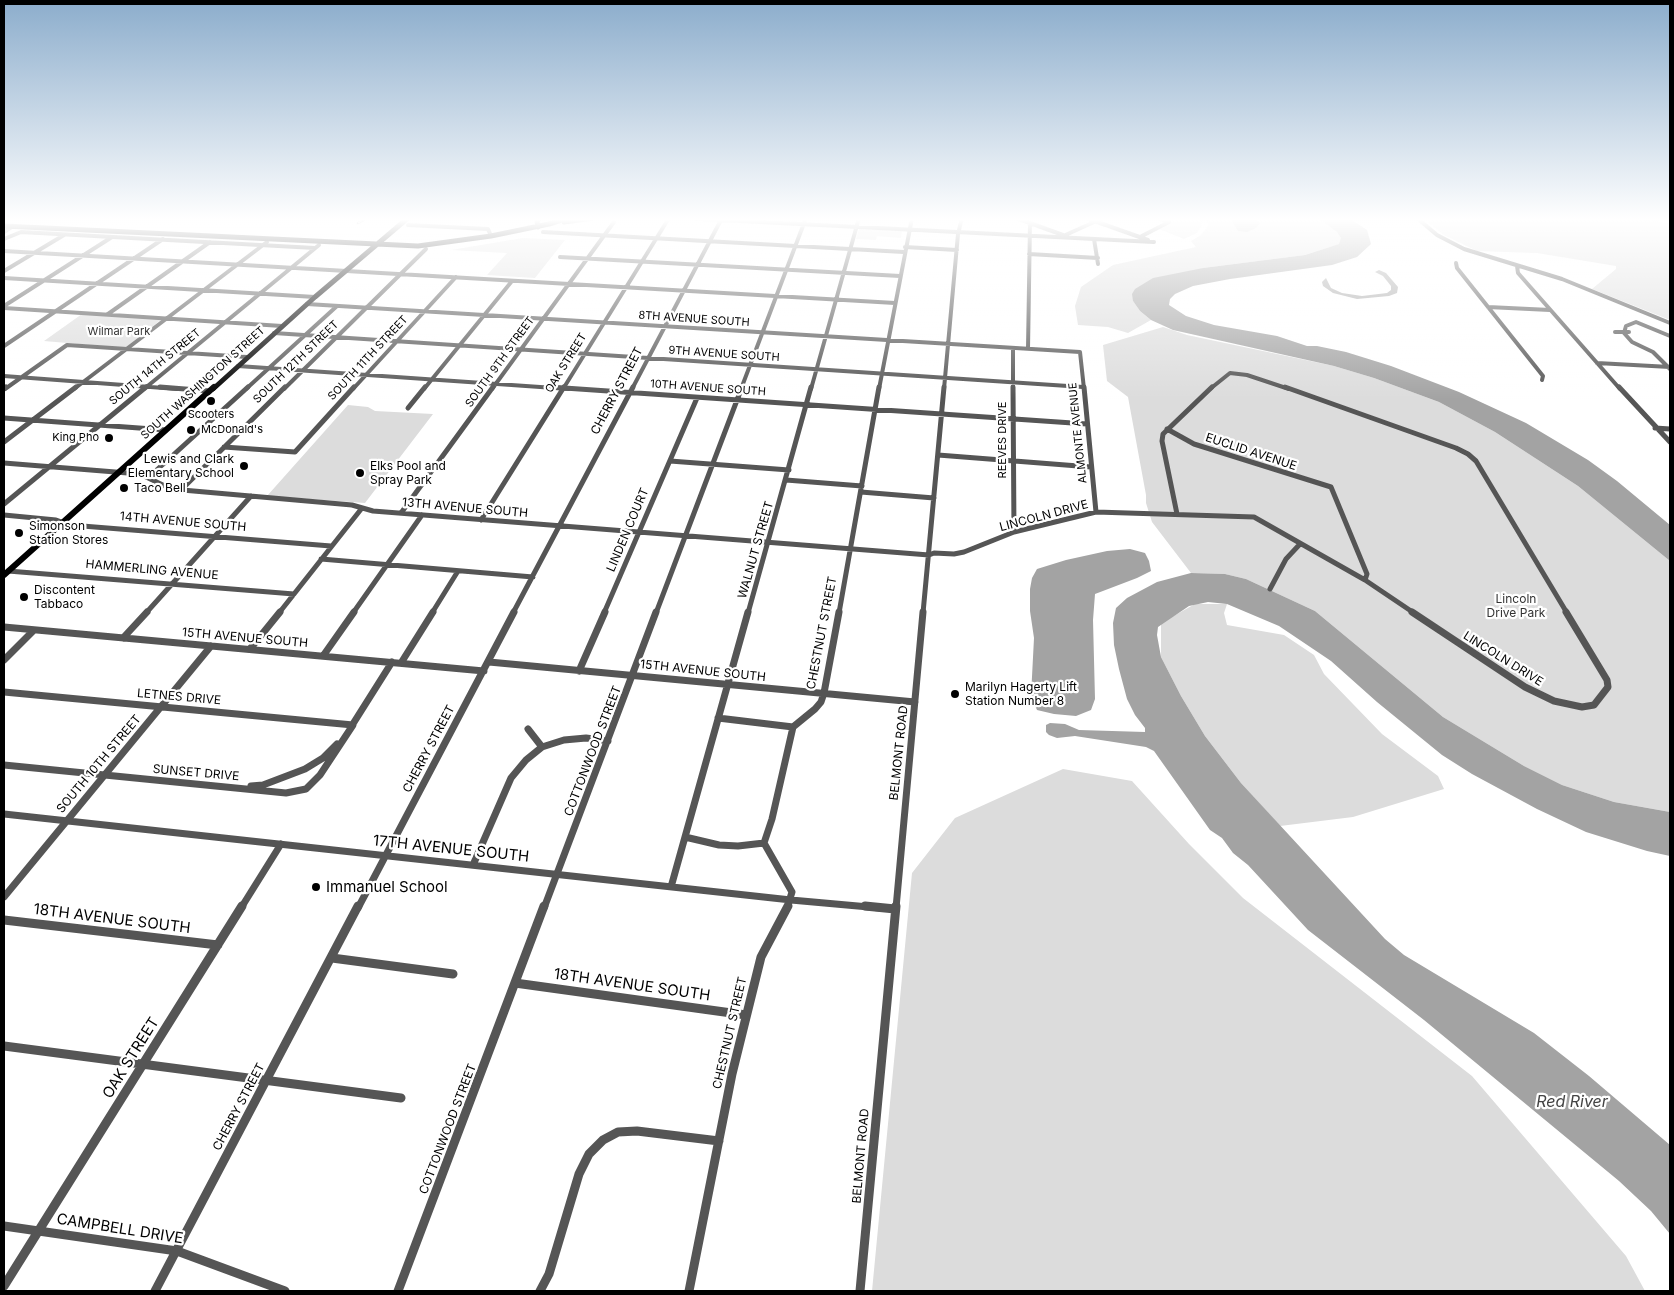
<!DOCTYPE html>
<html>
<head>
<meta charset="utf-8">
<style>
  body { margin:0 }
  #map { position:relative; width:1674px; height:1295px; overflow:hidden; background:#fff; font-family:Inter,sans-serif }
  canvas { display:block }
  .frame { position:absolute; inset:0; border:5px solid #000; pointer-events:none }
</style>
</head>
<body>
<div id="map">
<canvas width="1674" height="1295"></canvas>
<div class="frame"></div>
</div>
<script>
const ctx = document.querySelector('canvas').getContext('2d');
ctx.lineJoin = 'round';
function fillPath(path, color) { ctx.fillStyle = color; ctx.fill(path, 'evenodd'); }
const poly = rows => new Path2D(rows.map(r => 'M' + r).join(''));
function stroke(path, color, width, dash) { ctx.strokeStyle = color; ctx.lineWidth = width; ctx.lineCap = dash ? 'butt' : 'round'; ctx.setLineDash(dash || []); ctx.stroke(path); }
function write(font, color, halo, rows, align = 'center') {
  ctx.font = font + ' Inter,sans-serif'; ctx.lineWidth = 4.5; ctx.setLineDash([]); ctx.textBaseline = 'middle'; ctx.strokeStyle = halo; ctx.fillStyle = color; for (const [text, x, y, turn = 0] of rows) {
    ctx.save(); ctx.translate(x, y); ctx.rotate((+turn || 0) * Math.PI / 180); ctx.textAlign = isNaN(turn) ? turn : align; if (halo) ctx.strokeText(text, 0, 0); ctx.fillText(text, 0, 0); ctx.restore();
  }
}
const green = poly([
  [1161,218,1201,218,1202,225,1197,233,1184,239,1159,229,1172,222],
  [1207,218,1318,218,1337,232,1342,239,1339,244,1305,255,1203,268,1133,301,1140,311,1151,320,1128,333,1108,327,1078,325,1075,306,1081,287,1113,265,1196,247,1191,241,1201,235,1208,226],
  [1423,218,1544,220,1631,218,1670,223,1670,320,1592,289,1616,269,1616,266,1537,253,1477,251,1444,235],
  [859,229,902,231,901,238,877,236,876,240,856,239],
  [523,238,565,240,535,278,487,275,507,253,451,250],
  [82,314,162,319,125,348,44,341],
  [1163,327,1187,335,1334,366,1374,378,1439,402,1495,432,1578,486,1670,561,1670,812,1614,802,1562,785,1524,766,1443,717,1315,611,1246,579,1225,574,1191,573,1152,522,1146,503,1146,495,1128,397,1107,381,1103,345],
  [348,405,368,407,375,411,433,414,365,503,267,496],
  [1195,604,1227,604,1224,613,1227,625,1284,635,1314,655,1324,674,1382,734,1438,776,1444,789,1353,817,1280,826,1241,783,1205,736,1181,696,1161,657,1161,623],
  [1063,769,1132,781,1189,844,1243,898,1472,1076,1626,1256,1645,1291,872,1291,912,873,955,818]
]);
const water = poly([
  [1230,218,1255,218,1260,223,1256,228,1247,232,1238,231],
  [1318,218,1349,218,1367,230,1371,244,1357,257,1332,265,1230,279,1193,286,1175,294,1170,299,1169,305,1186,316,1214,325,1277,336,1307,346,1317,346,1346,352,1391,366,1459,392,1526,423,1588,460,1617,481,1670,525,1670,561,1578,486,1495,432,1439,402,1374,378,1334,366,1173,330,1151,320,1140,311,1133,301,1132,294,1135,289,1153,278,1203,268,1305,255,1339,244,1341,238,1337,232],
  [1379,270,1386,273,1398,287,1397,293,1389,296,1357,299,1333,293,1323,286,1322,282,1326,278,1331,288,1342,293,1362,296,1387,293,1391,290,1391,286,1383,276,1375,272],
  [1130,549,1145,553,1149,561,1151,571,1137,578,1095,594,1093,620,1095,699,1091,710,1076,716,1054,714,1037,710,1031,696,1034,638,1030,611,1030,589,1032,578,1037,569,1066,560,1107,551],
  [1191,573,1225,574,1246,579,1315,611,1443,717,1524,766,1562,785,1614,802,1670,812,1670,856,1647,851,1586,832,1537,809,1472,774,1442,755,1377,702,1331,661,1279,626,1227,604,1208,602,1189,606,1158,627,1157,635,1161,657,1181,696,1205,736,1241,783,1385,939,1404,955,1534,1033,1589,1076,1670,1145,1670,1234,1651,1211,1619,1181,1424,1020,1308,930,1248,865,1233,853,1222,838,1210,830,1154,751,1146,747,1075,736,1057,738,1049,735,1046,732,1046,725,1050,723,1065,724,1079,730,1145,732,1145,728,1135,715,1127,699,1119,669,1114,645,1113,623,1116,608,1127,598,1157,582]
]);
const minorFar3 = poly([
  [681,218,1154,242],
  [1016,218,1063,235],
  [1086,218,1148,240],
  [1157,218,1169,222],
  [1417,218,1437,235,1464,249,1562,279,1670,323],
  [408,225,488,229,491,236],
  [4,232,13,226],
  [543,232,904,252],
  [1061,237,1103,218],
  [1140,237,1169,222],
  [4,239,21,232,315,248],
  [1094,239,1098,264],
  [905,247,957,250],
  [4,251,895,303],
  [1029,254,1098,258],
  [560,257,900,276],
  [1456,263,1457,268,1543,376,1542,380],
  [1517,266,1518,273,1620,389],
  [4,271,64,235],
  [4,278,315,297],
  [307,304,1080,352,1084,389],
  [4,306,112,237],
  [1488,307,1550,310],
  [4,308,282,326],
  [108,314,210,242],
  [1615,332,1629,332],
  [274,333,1083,387],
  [1670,336,1636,322,1626,326,1624,333,1632,342,1653,352,1670,369],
  [4,346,163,239],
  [1013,348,1013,389],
  [1028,349,1030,223],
  [1597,363,1670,367],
  [238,366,569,389],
  [4,376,177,389],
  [5,389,67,345,247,357],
  [74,389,267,242],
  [144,389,319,245],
  [246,389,337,306],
  [284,389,426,249],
  [353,389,456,277],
  [424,389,512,281],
  [492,389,614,222],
  [563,389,669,218],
  [632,389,722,218],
  [741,389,806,218],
  [811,389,859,218],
  [879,389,912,218],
  [944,389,958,234,962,218],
  [1210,389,1230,373,1247,375,1289,389]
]);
const minorFar2 = poly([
  [160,387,210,391],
  [550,387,1087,424],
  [1013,387,1014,532],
  [1084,387,1096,512],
  [1285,387,1456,448,1468,454,1476,461,1567,613],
  [1619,387,1670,442],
  [4,389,6,387],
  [408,408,425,387],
  [4,418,166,430],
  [1655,428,1670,429],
  [1167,429,1194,444,1331,487,1367,574,1365,580],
  [4,442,76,387],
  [224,447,295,452,354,387],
  [938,455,1091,467],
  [670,461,789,470],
  [4,463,140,474,171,489,352,505,373,511,929,555,934,553,954,554,964,552,1014,532,1096,512,1254,517,1365,580,1414,613],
  [149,477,248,387],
  [786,480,862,486],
  [180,491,285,387],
  [861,492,934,498],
  [4,504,146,387],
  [401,513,493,387],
  [1177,514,1162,441,1163,434,1212,387],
  [4,515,56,520,70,525,331,546],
  [481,520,564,387],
  [321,559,533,577],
  [8,571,294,594],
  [1270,589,1286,559,1300,544],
  [146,613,251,496],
  [279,613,362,508],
  [353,613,422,515],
  [432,613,458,571],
  [513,613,633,387],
  [604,613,697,398],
  [656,613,742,387],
  [748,613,811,387],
  [839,613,879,387],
  [923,613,944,387]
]);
const minorFar1 = poly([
  [1412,612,1525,687,1554,701,1582,707,1594,705,1608,687,1607,680,1566,612],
  [4,627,484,671],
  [123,638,147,612],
  [250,649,280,612],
  [323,656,354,612],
  [4,660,34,630],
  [489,662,915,702],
  [401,663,433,612],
  [579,671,605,612],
  [4,692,353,725,320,775,306,789,286,793,4,765],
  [718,718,793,727],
  [351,727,392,662],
  [528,729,542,747,564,740,586,738,608,741],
  [251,786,263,785,305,769,323,758,337,744],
  [4,814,791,900,880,908],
  [685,837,719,845,738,846,764,843],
  [473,865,511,778,526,760,542,747],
  [671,887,748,612],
  [4,897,211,646],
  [241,908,281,844],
  [358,908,514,612],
  [544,908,656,612],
  [787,908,792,892,764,843,772,819,793,727,815,709,821,702,824,693,839,612],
  [896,908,923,612]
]);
const minor = poly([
  [865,906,895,909],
  [4,920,218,945],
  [332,958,453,974],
  [515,983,746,1015],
  [4,1046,401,1098],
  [4,1226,177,1251,285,1291],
  [4,1286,242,906],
  [155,1291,358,906],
  [398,1291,544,906],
  [540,1291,549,1274,579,1174,589,1154,603,1140,618,1132,637,1131,719,1141],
  [689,1291,732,1074,761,957,788,906],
  [860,1291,896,906]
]);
const majorFar1 = poly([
  [564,222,594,218],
  [4,226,418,246,491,236,549,224,568,218],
  [538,227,537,221,540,218],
  [213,389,315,297,408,218]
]);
const major = poly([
  [4,575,214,387]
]);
const rail = poly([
  [358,223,364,220]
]);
const markers = [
  [211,401,5,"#000"],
  [191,430,5,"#000"],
  [109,438,5,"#000"],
  [244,466,5,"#000"],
  [360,473,5,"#000"],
  [124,488,5,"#000"],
  [19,533,5,"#000"],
  [24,597,5,"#000"],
  [955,694,5,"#000"],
  [316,887,5,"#000"]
];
const farStreetnames = [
  ["8TH AVENUE SOUTH",694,319,4],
  ["9TH AVENUE SOUTH",724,354,4],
  ["SOUTH 11TH STREET",368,358,-47],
  ["SOUTH 12TH STREET",296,362,-44],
  ["SOUTH 9TH STREET",500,362,-54],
  ["OAK STREET",566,363,-58],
  ["SOUTH 14TH STREET",155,367,-39],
  ["SOUTH WASHINGTON STREET",203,383,-42],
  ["10TH AVENUE SOUTH",708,388,4],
  ["ALMONTE AVENUE",1078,433,-96],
  ["REEVES DRIVE",1003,440,-90]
];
const farParknames = [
  ["Wilmar Park",119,332]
];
const farPoinames = [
  ["Scooters",211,415],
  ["McDonald's",201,430,"left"],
  ["King Pho",99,438,"right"]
];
const streetNames = [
  ["CHERRY STREET",617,391,-62],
  ["EUCLID AVENUE",1251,452,18],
  ["13TH AVENUE SOUTH",465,508,5],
  ["LINCOLN DRIVE",1044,516,-15],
  ["14TH AVENUE SOUTH",183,522,5],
  ["LINDEN COURT",628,530,-67],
  ["WALNUT STREET",756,550,-74],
  ["HAMMERLING AVENUE",152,570,5],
  ["CHESTNUT STREET",822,633,-79],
  ["15TH AVENUE SOUTH",245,638,5],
  ["LINCOLN DRIVE",1503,659,32],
  ["15TH AVENUE SOUTH",703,671,6],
  ["LETNES DRIVE",179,697,5],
  ["CHERRY STREET",429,749,-62],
  ["COTTONWOOD STREET",593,751,-69],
  ["BELMONT ROAD",899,753,-84],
  ["SOUTH 10TH STREET",99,764,-50],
  ["SUNSET DRIVE",196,773,5],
  ["CHESTNUT STREET",730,1033,-77],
  ["CHERRY STREET",239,1107,-62],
  ["COTTONWOOD STREET",448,1129,-69],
  ["BELMONT ROAD",861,1156,-85]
];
const poiNames = [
  ["Lewis and Clark",234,459,"right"],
  ["Elementary School",234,473,"right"],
  ["Elks Pool and",370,466],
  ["Spray Park",370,480],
  ["Taco Bell",134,488],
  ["Simonson",29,526],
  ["Station Stores",29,540],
  ["Discontent",34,590],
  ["Tabbaco",34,604],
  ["Marilyn Hagerty Lift",965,687],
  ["Station Number 8",965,701]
];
const parkNames = [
  ["Lincoln",1516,599],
  ["Drive Park",1516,613]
];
const nearStreetnames = [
  ["17TH AVENUE SOUTH",451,849,6],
  ["18TH AVENUE SOUTH",112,919,7],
  ["18TH AVENUE SOUTH",632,985,8],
  ["OAK STREET",131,1058,-58],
  ["CAMPBELL DRIVE",120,1229,9]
];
const nearPoinames = [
  ["Immanuel School",326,887]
];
const nearWaternames = [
  ["Red River",1572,1102]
];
fillPath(green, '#dcdcdc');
fillPath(water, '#a3a3a3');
stroke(minorFar3, '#555', 4);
stroke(minorFar2, '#555', 5);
stroke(minorFar1, '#555', 7);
stroke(minor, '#555', 9);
stroke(majorFar1, '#000', 5);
stroke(major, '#000', 6);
stroke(rail, '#000', 2.5);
stroke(rail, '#fff', 1, [4]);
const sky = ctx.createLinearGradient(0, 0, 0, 399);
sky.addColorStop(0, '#8cadcc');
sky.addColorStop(0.55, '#fff');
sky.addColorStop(1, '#ffffff00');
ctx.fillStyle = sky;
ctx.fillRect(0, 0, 1674, 399);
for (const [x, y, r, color] of markers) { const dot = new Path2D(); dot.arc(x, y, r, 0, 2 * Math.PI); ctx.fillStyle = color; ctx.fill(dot); stroke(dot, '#fff', 2); }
write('11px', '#000', '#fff', farStreetnames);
write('11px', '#333', '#fff', farParknames);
write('11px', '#000', '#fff', farPoinames);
write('12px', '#000', '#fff', streetNames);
write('12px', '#000', '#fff', poiNames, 'left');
write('12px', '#333', '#fff', parkNames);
write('15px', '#000', '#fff', nearStreetnames);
write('15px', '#000', '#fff', nearPoinames, 'left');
write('italic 16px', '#444', '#fff', nearWaternames);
</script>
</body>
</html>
